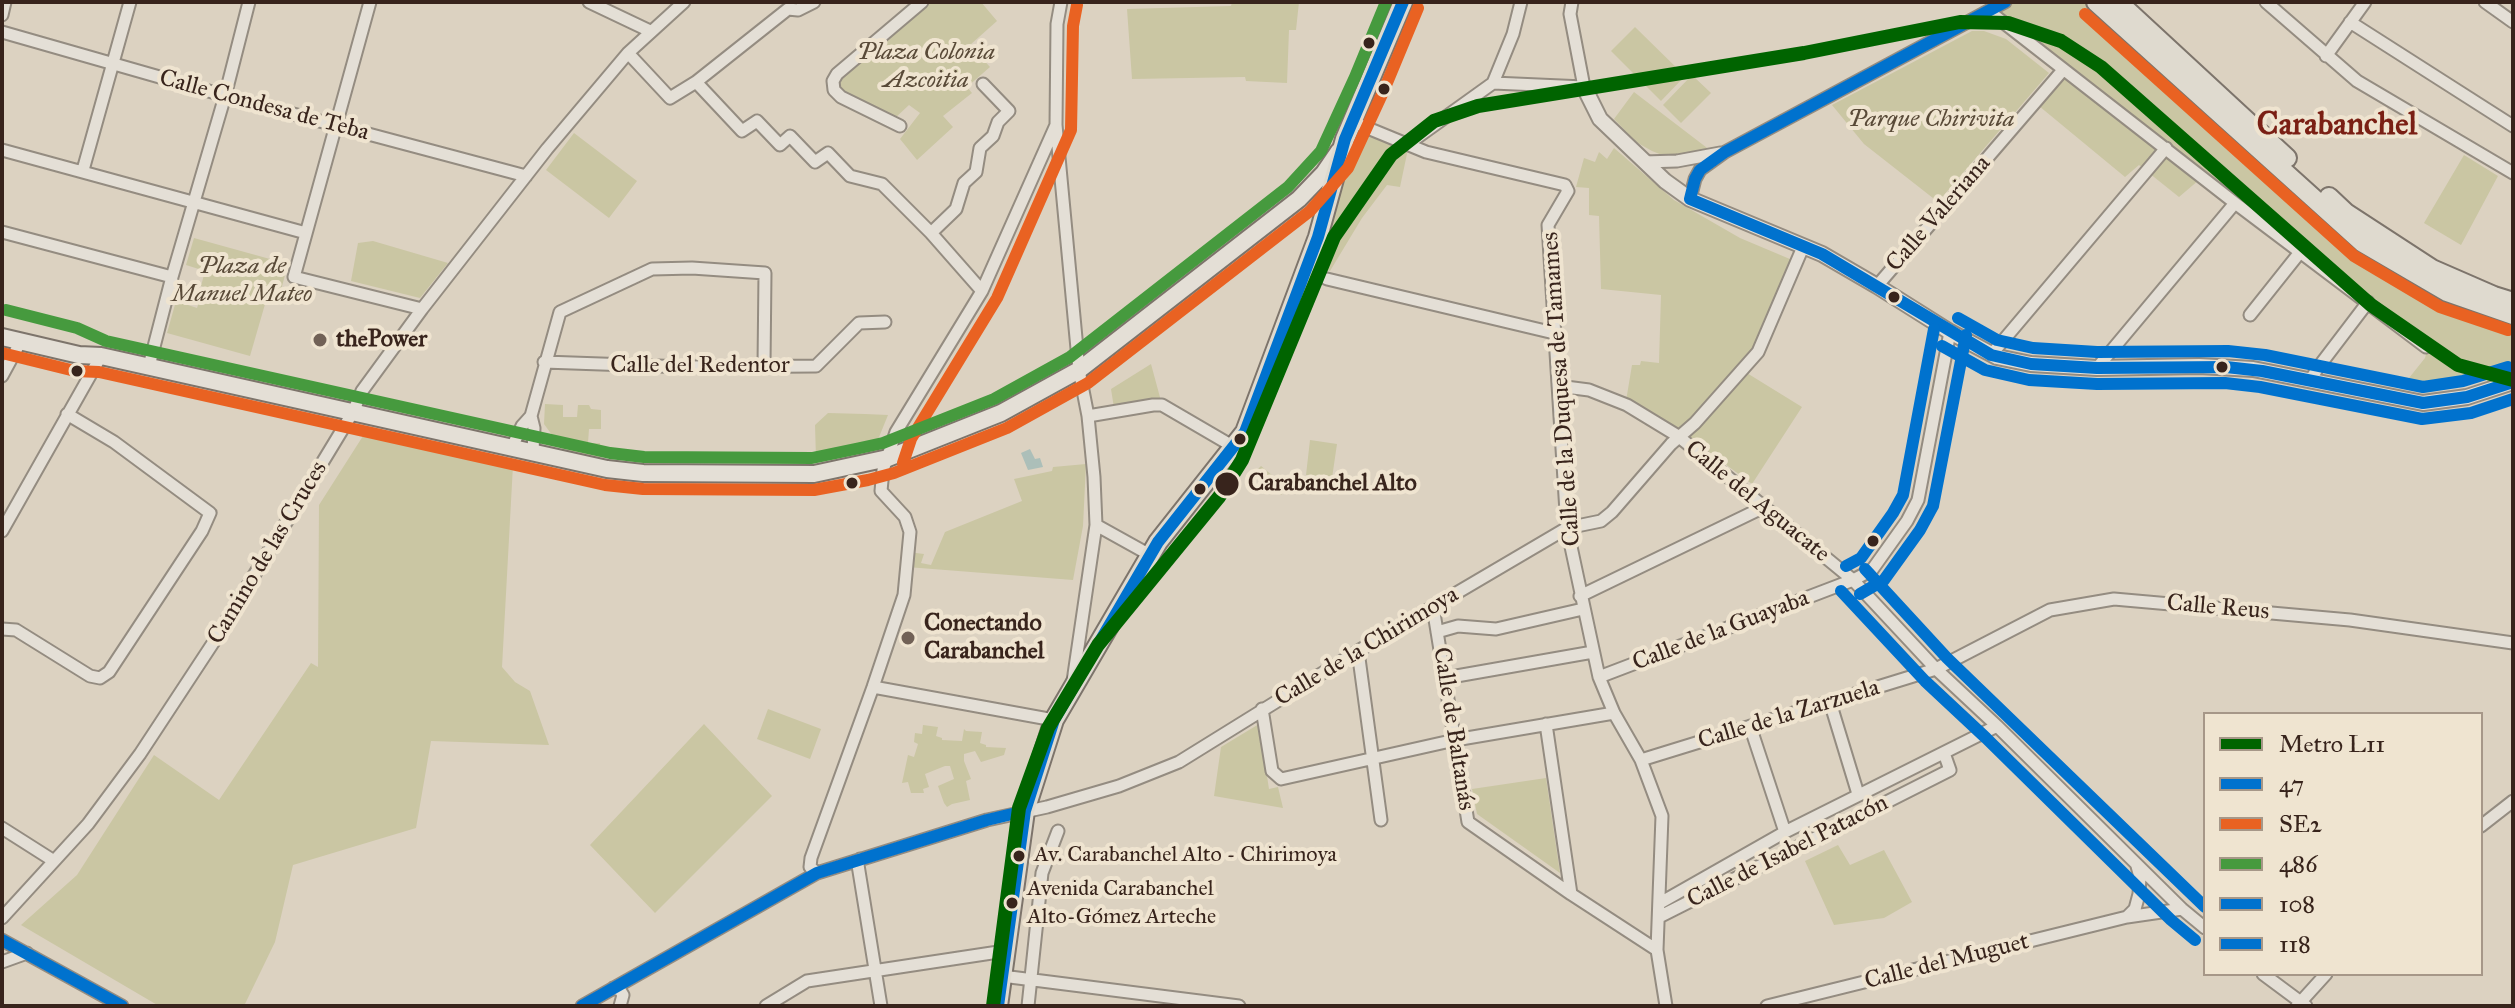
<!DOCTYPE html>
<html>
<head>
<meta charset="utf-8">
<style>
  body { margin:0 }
  #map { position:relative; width:2515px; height:1008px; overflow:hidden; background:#dcd2c1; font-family:"IM FELL Great Primer",serif }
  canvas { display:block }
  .frame { position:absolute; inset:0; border:4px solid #38241c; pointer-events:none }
  .legend { position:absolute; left:2203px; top:712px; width:280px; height:264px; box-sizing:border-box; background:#efe4d0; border:2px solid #a69788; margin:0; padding:10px 14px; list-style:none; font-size:24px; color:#38241c }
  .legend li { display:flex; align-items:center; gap:16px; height:40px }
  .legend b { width:40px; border:2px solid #a69788 }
</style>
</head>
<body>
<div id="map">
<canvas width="2515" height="1008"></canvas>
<div class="frame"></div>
<ul class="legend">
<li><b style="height:10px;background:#006400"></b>Metro L11</li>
<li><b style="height:10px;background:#0072ce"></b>47</li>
<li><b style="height:10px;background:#e96222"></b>SE2</li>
<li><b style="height:10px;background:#469a3e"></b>486</li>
<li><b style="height:10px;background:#0072ce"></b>108</li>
<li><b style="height:10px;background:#0072ce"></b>118</li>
</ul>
</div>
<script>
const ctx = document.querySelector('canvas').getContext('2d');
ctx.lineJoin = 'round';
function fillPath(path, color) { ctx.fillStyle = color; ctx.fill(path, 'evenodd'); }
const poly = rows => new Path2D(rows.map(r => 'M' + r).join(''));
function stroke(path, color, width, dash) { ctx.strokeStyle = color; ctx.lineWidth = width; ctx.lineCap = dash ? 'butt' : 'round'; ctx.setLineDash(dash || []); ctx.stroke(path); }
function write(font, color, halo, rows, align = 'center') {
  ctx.font = font + ' "IM FELL Great Primer",serif'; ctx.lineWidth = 8; ctx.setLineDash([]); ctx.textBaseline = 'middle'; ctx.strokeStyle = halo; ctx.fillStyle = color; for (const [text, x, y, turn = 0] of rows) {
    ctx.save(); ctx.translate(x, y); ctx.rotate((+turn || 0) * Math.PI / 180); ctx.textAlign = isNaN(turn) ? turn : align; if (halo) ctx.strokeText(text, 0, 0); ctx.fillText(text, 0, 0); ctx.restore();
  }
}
const green = poly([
  [932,2,981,2,997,21,970,45,990,67,967,87,972,93,943,116,953,127,917,160,900,139,920,113,909,105,894,119,844,92,839,85,841,80,852,69],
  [1232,2,1299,2,1296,30,1289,30,1287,83,1246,81,1245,77,1132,79,1127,9,1231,6],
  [2005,2,2085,2,2371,258,2429,291,2513,320,2513,369,2432,387,2405,383,2425,358,2429,343,2206,174,2179,197,2139,165,2125,177,2039,106,2070,71,1995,9],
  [1635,27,1685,76,1661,101,1611,51],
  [1972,31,1984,31,2006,39,2049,73,1938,202,1864,144,1832,105],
  [1692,75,1711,93,1681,123,1663,105],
  [1634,92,1715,154,1677,161,1652,151,1636,142,1614,119],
  [574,133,637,181,609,218,546,170],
  [1361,134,1373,135,1408,149,1400,187,1387,185,1362,218,1330,271,1317,267,1355,143],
  [1614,148,1674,200,1740,238,1797,262,1758,352,1742,370,1802,407,1752,484,1690,438,1626,401,1632,365,1640,365,1641,361,1659,363,1661,295,1601,289,1599,216,1589,215,1589,188,1576,187,1584,158,1595,162,1599,152,1607,159],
  [2464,155,2498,176,2461,245,2424,223],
  [194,238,288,264,281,290,270,287,250,356,167,333,176,301,197,308,201,296,213,299,215,290,201,286,205,271,186,265],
  [373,241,448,263,420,298,351,281,358,243],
  [1312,283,1318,285,1280,374,1278,374],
  [1151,364,1161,401,1114,408,1111,389],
  [545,404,563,405,563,417,577,417,578,405,589,405,591,409,601,410,601,429,589,429,588,443,600,443,600,458,563,450,544,424],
  [828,413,865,414,888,415,875,447,816,458,815,425],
  [363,436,513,465,502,667,515,682,530,691,549,745,431,741,416,828,293,865,275,942,244,1006,159,1006,21,925,77,875,154,755,219,800,311,663,318,667,319,505],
  [1310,440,1337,444,1332,478,1306,475],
  [1086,464,1083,526,1073,580,907,567,908,552,924,554,921,563,931,565,945,532,1022,501,1014,479,1052,471,1053,467],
  [1261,466,1273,476,1285,491,1281,495,1265,482,1257,470],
  [768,709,821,729,810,759,757,739],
  [704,724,772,796,655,913,590,845],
  [1259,724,1269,789,1278,787,1283,808,1214,796,1221,747],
  [923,725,938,727,936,736,942,738,942,740,962,741,964,729,966,731,982,732,980,743,986,745,986,747,1006,748,1004,755,981,762,975,751,964,754,964,761,971,779,966,781,970,800,952,804,947,807,944,803,938,786,954,779,950,766,945,766,925,774,929,787,923,789,924,793,911,793,908,782,902,783,908,755,914,757,918,744,914,742,915,733,922,734],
  [1546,778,1560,873,1477,814,1472,789],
  [1838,845,1850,865,1884,850,1912,902,1884,918,1834,925,1805,861]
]);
const water = poly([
  [1030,449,1035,459,1040,458,1043,467,1028,470,1021,453]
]);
const minor = poly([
  [370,2,294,277,422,309],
  [589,2,650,31],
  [1061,2,1057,24,1056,125,1079,370,1088,416,1094,477,1096,525,1073,681],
  [2266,2,2357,81,2513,173],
  [2485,2,2513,22],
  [1990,12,2235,203,2426,347],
  [2,15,5,2],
  [2350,22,2513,126],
  [2,32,233,98,526,176],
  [628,53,670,98,696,82,742,131,757,121,780,145,790,136,815,162,828,153,850,176,882,184,931,233,982,291],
  [2326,56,2365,2],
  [696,82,788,9,798,10,814,2],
  [1493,83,1584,87,1570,14,1572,2],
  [1353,122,1426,152,1565,185,1568,191,1548,225,1567,528,1599,677,1614,713,1641,760,1662,816,1657,950,1666,1006],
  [900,126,841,97,834,90,833,81,837,74,922,2],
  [1408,144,1493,83,1513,34,1521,2],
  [2,150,306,233],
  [1644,162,1677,161,1720,153],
  [83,170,130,2],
  [1690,199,1695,179,1700,170,1725,152,2005,2],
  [2,232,172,277],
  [931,233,956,209,964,183,976,172,980,148,993,136,998,122,1009,111,983,84],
  [1327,279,1554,333],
  [1877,286,2063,70],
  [2250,315,2301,251],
  [1991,355,2166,148],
  [544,362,686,367,816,366,859,323,885,322],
  [149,366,172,277,225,96,249,2],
  [2097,368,2235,203],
  [2,376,21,341],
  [2310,381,2317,369,2368,302],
  [1558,386,1589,390,1627,405,1678,436,1853,580,1936,669,1997,726,2182,909,2205,928],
  [531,416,534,428,533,452],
  [1088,416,1153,405,1162,405,1234,447],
  [512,447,522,426,531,416,560,312,652,269,692,268,765,273,764,365],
  [1096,525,1150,555],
  [2,531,101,356],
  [1580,596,1764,507],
  [1433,607,1468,822,1571,894],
  [2,629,16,630,90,676,100,678,109,672,202,531,210,513,114,442,67,414],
  [1437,632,1458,626,1496,629,1583,609],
  [1358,651,1381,820],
  [1599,677,1853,580,1872,570,1907,521,1918,500,1950,332],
  [1445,678,1593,652],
  [873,687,1054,720],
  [1830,702,1858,794],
  [1262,709,1272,771,1281,779,1455,740,1614,713],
  [1546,724,1571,894,1657,950],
  [1750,726,1785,832],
  [1641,760,1936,669,2050,610,2114,599,2350,620,2513,643],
  [2481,826,2513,801],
  [2,828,54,861],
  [860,859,858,865,881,1006],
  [817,873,810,867,811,858,873,687,904,595,910,532,905,517,881,491,883,470,896,432,982,291,1056,125],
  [1660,903,1785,832,1997,726],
  [1659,917,1950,770,1944,753],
  [2127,917,2135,909,2139,894,2140,877,2137,866],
  [2,918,88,824,140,754,213,643,353,412,362,391,422,309,547,149,628,53,684,2],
  [2,940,122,1006],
  [2,962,27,953],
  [2263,974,2306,1006],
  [1002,976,1239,1006],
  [613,988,620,990,623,995,620,1006],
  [582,1006,817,873,987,820,1047,807,1119,786,1179,762,1358,651,1567,528,1601,521,1612,512,1671,444,1695,423,1758,352,1803,247],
  [766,1006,807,981,1005,951],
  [1028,1006,1042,873,1058,831],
  [1767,1006,2127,917,2182,909],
  [2297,1006,2326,974]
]);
const tertiary = poly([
  [1584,87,1600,119,1665,181,1690,199,1822,254,1877,286,1950,332,1997,357,2031,364,2097,368,2199,366,2253,369,2423,403,2467,397,2513,382]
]);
const secondary = poly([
  [2,337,79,355,101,356,607,469,643,473,814,474,888,458,1001,413,1079,370,1299,199,1324,173,1339,151]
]);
const primary = poly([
  [2096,2,2363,243,2447,292,2513,315],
  [2118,2,2287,158],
  [2329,197,2346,213,2432,269,2494,296,2513,302],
  [998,1006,1025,811,1054,720,1158,542,1245,432,1318,237,1345,139,1403,2]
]);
const bus1 = poly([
  [1690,199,1822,254,1991,355,2031,364,2097,368,2226,367,2262,371,2423,403,2467,397,2513,382],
  [1690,199,1695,179,1700,170,1725,152,2005,2],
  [2,940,122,1006],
  [582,1006,817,873,987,820,1025,811],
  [998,1006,1025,811,1054,720,1158,542,1245,432,1318,237,1345,139,1403,2]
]);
const bus2 = poly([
  [2085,14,2354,256,2440,307,2508,330],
  [2,353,75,371,99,372,605,485,643,489,814,490,868,480,894,473,1007,428,1088,383,1310,211,1348,168,1384,90,1418,8],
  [903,463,911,439,997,298,1071,130,1073,26,1077,5]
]);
const bus3 = poly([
  [6,310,77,328,106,341,610,453,644,457,812,458,860,448,883,443,994,399,1070,357,1288,187,1321,151,1355,77,1386,2]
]);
const bus4 = poly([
  [1942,346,1985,370,2029,380,2097,384,2225,383,2260,387,2422,419,2471,413,2513,399],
  [1841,591,1925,681,1986,738,2171,920,2195,940],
  [1860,594,1884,580,1920,530,1933,506,1966,335]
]);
const bus5 = poly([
  [1958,318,1997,340,2033,348,2097,352,2228,351,2265,355,2423,387,2463,381,2508,367],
  [1846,566,1861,558,1893,513,1903,495,1934,329],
  [1865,569,1947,658,2205,907]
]);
const metro1 = poly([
  [993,1006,1019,808,1048,728,1098,645,1219,497,1242,460,1334,237,1391,155,1434,121,1478,106,1804,53,1960,22,2008,23,2061,41,2101,67,2371,305,2458,365,2513,380]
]);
const markers = [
  [1369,43,7,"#38241c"],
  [1384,89,7,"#38241c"],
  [1894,297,7,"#38241c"],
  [320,340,8,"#716156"],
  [2222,367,7,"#38241c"],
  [77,371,7,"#38241c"],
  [1240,439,7,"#38241c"],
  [852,483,7,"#38241c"],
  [1227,484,13,"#38241c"],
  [1200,489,7,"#38241c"],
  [1873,541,7,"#38241c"],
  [908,638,8,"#716156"],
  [1019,856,7,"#38241c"],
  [1012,903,7,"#38241c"]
];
const busNames = [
  ["Av. Carabanchel Alto - Chirimoya",1034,856],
  ["Avenida Carabanchel",1027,890],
  ["Alto-Gómez Arteche",1027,918]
];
const parkNames = [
  ["Plaza Colonia",926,53],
  ["Azcoitia",926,81],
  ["Parque Chirivita",1931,120],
  ["Plaza de",242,267],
  ["Manuel Mateo",242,295]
];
const streetNames = [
  ["Calle Condesa de Teba",264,106,15],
  ["Calle Valeriana",1939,214,-49],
  ["Calle del Redentor",700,366],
  ["Calle de la Duquesa de Tamames",1562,389,-94],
  ["Calle del Aguacate",1757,502,39],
  ["Camino de las Cruces",268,553,-59],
  ["Calle Reus",2218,608,5],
  ["Calle de la Guayaba",1721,631,-21],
  ["Calle de la Chirimoya",1367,647,-31],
  ["Calle de la Zarzuela",1789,715,-17],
  ["Calle de Baltanás",1453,729,81],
  ["Calle de Isabel Patacón",1788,852,-27],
  ["Calle del Muguet",1947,962,-14]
];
const poiNames = [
  ["thePower",336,340],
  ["Conectando",924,624],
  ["Carabanchel",924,652]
];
const stopNames = [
  ["Carabanchel Alto",1248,484]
];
const districtNames = [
  ["Carabanchel",2337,126]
];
fillPath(green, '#cac6a3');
fillPath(water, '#acbfb9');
stroke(minor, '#948c81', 15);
stroke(tertiary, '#948c81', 18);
stroke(secondary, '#7d746b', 20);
stroke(primary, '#7d746b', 22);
stroke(minor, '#e4dfd6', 11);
stroke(tertiary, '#e4dfd6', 14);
stroke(secondary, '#e4dfd6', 16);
stroke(primary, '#dfdacf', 18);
stroke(bus1, '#0072ce', 12);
stroke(bus2, '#e96222', 12);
stroke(bus3, '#469a3e', 12);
stroke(bus4, '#0072ce', 12);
stroke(bus5, '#0072ce', 12);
stroke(metro1, '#006400', 14);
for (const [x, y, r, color] of markers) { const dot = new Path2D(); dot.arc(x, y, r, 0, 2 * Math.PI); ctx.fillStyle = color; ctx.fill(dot); stroke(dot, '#efe4d0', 3); }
write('22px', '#38241c', '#efe4d0', busNames, 'left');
write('italic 24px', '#594a38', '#efe4d0', parkNames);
write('24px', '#38241c', '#efe4d0', streetNames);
write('bold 24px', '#38241c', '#efe4d0', poiNames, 'left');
write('bold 24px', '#38241c', '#efe4d0', stopNames, 'left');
write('bold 32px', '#7a1f14', '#efe4d0', districtNames);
</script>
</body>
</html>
